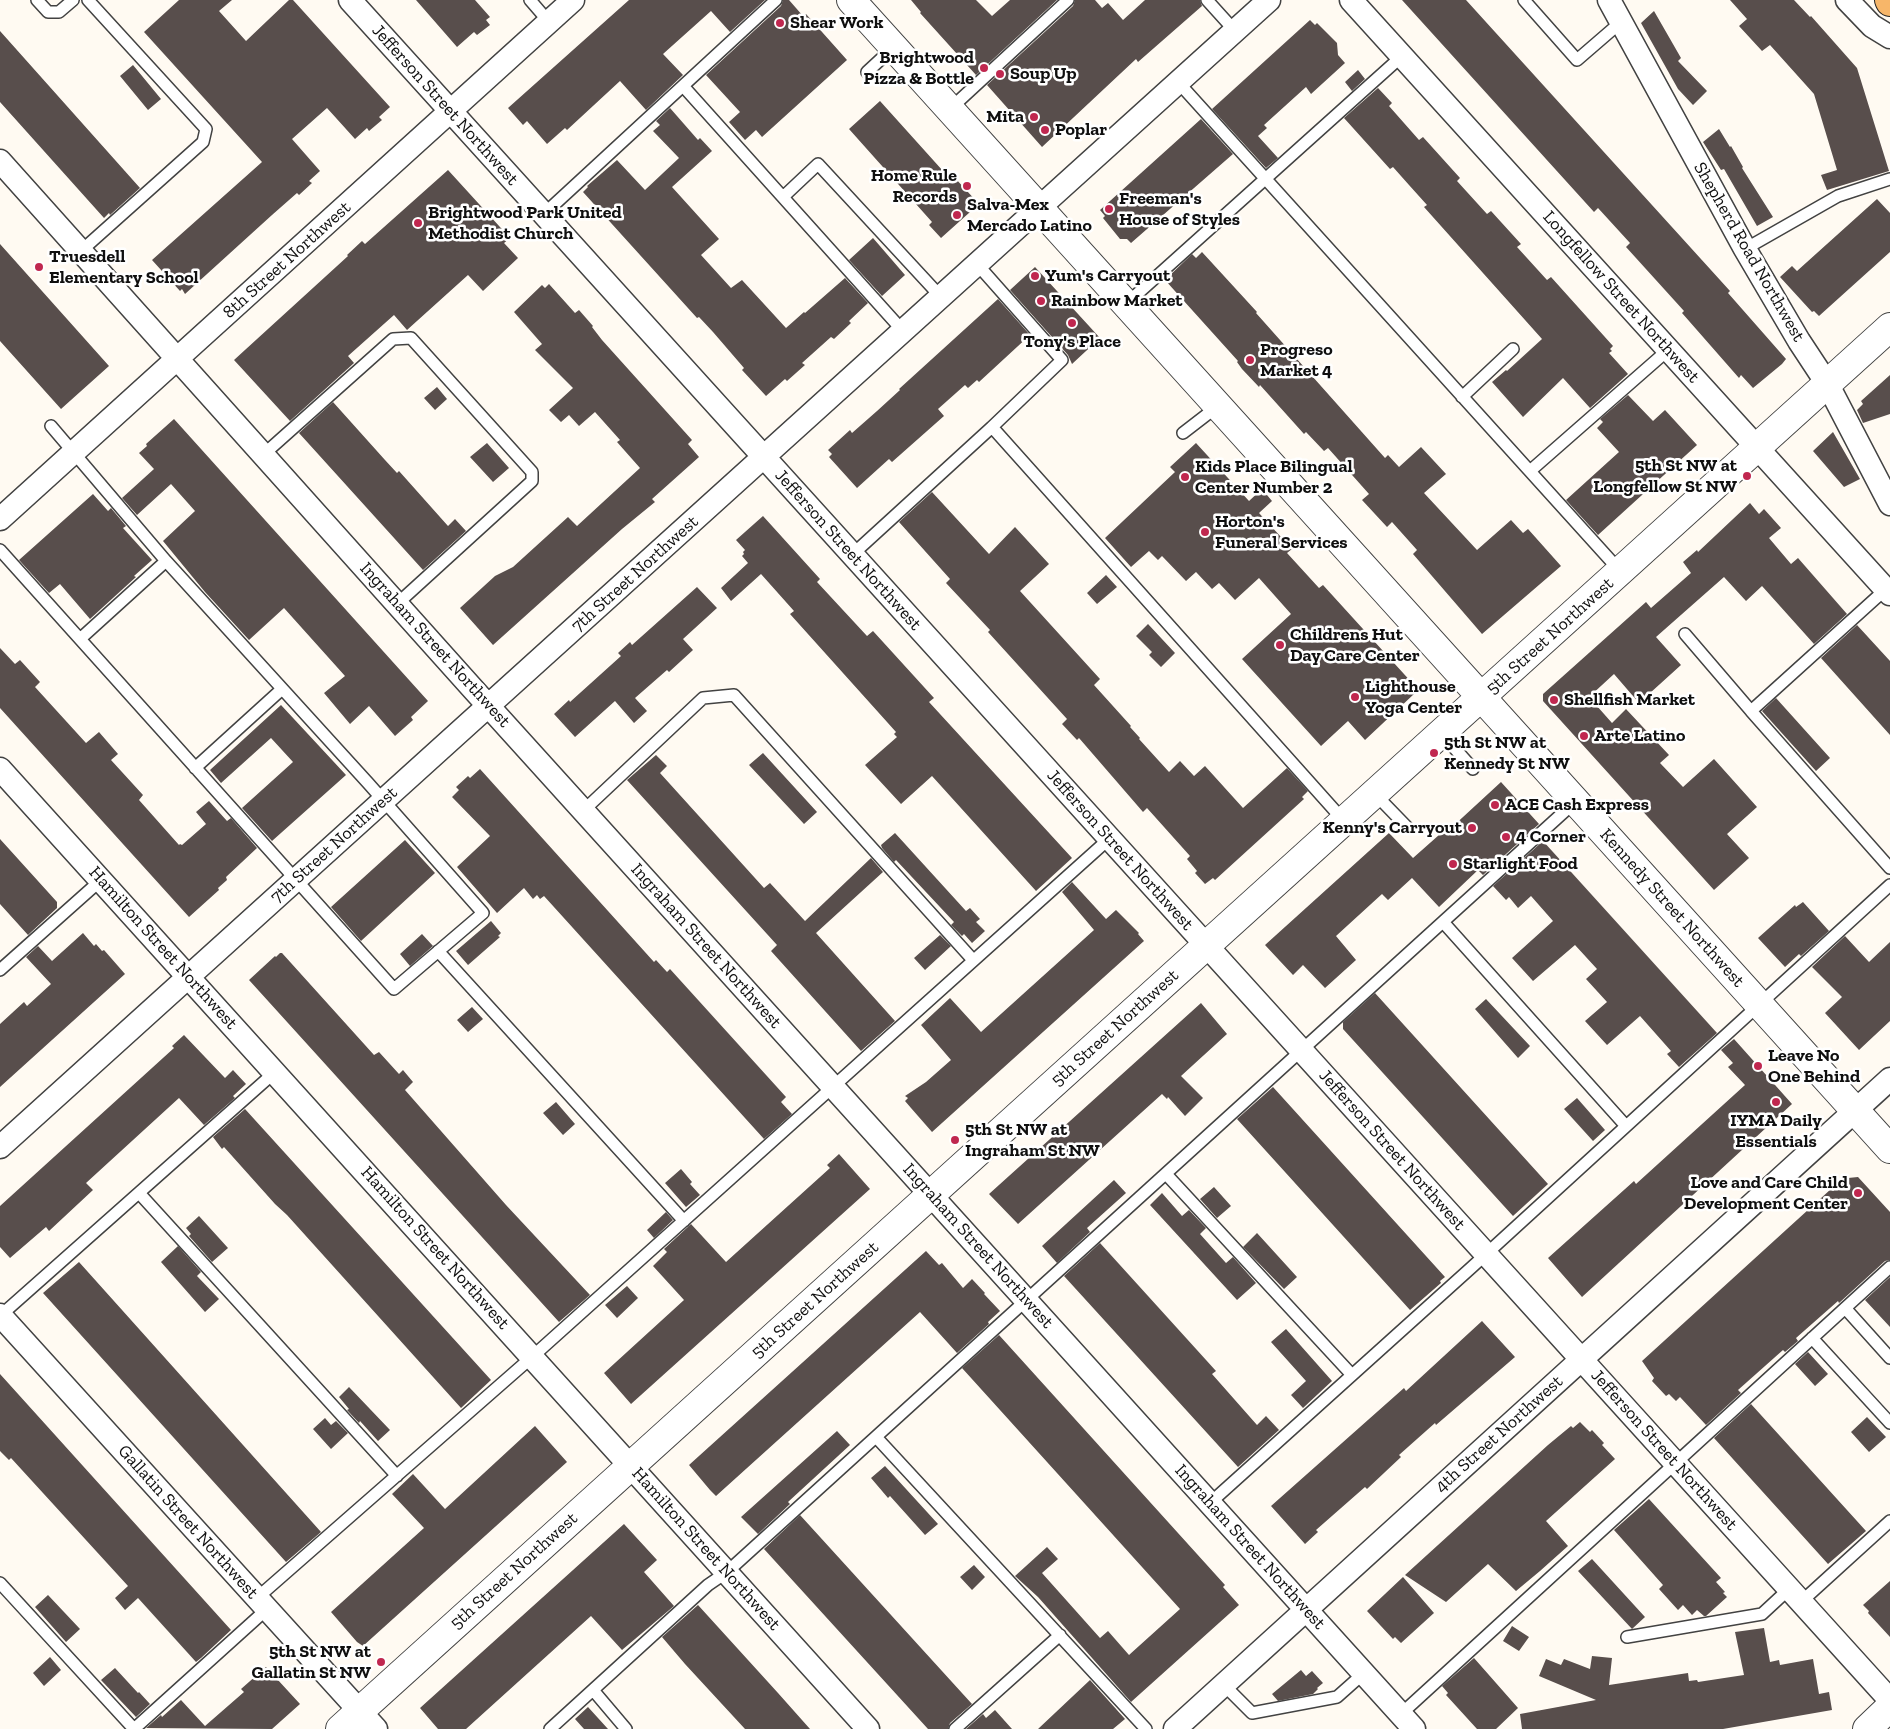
<!DOCTYPE html>
<html>
<head>
<meta charset="utf-8">
<style>
  body { margin:0 }
  canvas { display:block; background:#fffaf2 }
</style>
</head>
<body>
<canvas width="1890" height="1729"></canvas>
<script>
const ctx = document.querySelector('canvas').getContext('2d');
ctx.lineJoin = 'round';
function fillPath(path, color) { ctx.fillStyle = color; ctx.fill(path, 'evenodd'); }
const poly = rows => new Path2D(rows.map(r => 'M' + r).join(''));
function stroke(path, color, width, dash) { ctx.strokeStyle = color; ctx.lineWidth = width; ctx.lineCap = dash ? 'butt' : 'round'; ctx.setLineDash(dash || []); ctx.stroke(path); }
function write(font, color, halo, rows, align = 'center') {
  ctx.font = font + ' "Zilla Slab",serif'; ctx.lineWidth = 5; ctx.setLineDash([]); ctx.textBaseline = 'middle'; ctx.strokeStyle = halo; ctx.fillStyle = color; for (const [text, x, y, turn = 0] of rows) {
    ctx.save(); ctx.translate(x, y); ctx.rotate((+turn || 0) * Math.PI / 180); ctx.textAlign = isNaN(turn) ? turn : align; if (halo) ctx.strokeText(text, 0, 0); ctx.fillText(text, 0, 0); ctx.restore();
  }
}
const building = poly([
  [179,0,232,0,219,11,246,41,289,0,293,0,390,107,379,117,382,120,369,131,367,128,355,139,327,108,292,139,320,171,309,181,312,183,299,195,297,193,272,215,185,294,182,289,180,291,152,260,262,162,144,32],
  [416,0,475,0,490,17,486,20,490,25,477,35,474,32,457,47],
  [629,0,765,0,730,32,711,11,663,54,683,75,646,110,620,81,567,130,565,128,547,144,527,121,523,125,508,108],
  [783,0,789,0,803,16,806,14,847,60,762,137,756,130,745,140,729,122,740,112,706,75,781,6],
  [911,0,976,0,992,16,1010,0,1057,0,976,75,920,13,921,12],
  [1075,0,1095,0,1102,8,1108,3,1123,20,1145,0,1200,0,1202,6,1138,62,1136,59,1042,147,987,85,1073,6],
  [1402,0,1466,0,1730,291,1728,293,1786,359,1782,364,1753,388,1741,375,1739,378,1682,313,1684,311,1626,247,1630,243,1598,208,1594,212],
  [1730,0,1794,0,1810,17,1811,16,1857,68,1889,171,1827,190,1821,175,1837,170,1814,94,1770,45,1762,51,1739,26,1747,19],
  [1654,11,1681,58,1678,61,1707,91,1693,105,1678,89,1641,23],
  [1310,20,1315,25,1317,23,1337,43,1338,55,1345,63,1311,94,1306,87,1264,125,1267,128,1258,136,1278,158,1266,168,1212,109],
  [0,31,140,188,110,215,109,213,104,218,0,102],
  [133,65,161,99,148,110,120,76],
  [1358,70,1365,79,1352,91,1345,82],
  [1378,88,1392,103,1389,106,1419,140,1423,137,1460,178,1457,181,1487,214,1491,211,1521,244,1517,247,1547,280,1551,277,1613,346,1610,349,1612,351,1609,353,1628,374,1590,408,1563,378,1523,417,1492,382,1506,370,1507,371,1542,339,1424,207,1427,205,1409,185,1393,167,1390,169,1344,118],
  [880,101,952,181,955,178,979,204,941,238,929,225,932,222,849,129],
  [670,108,698,140,700,138,712,151,672,187,719,239,701,255,731,288,742,280,786,328,804,312,805,313,845,278,868,303,849,321,851,323,834,339,831,337,802,363,805,365,787,381,785,379,766,396,742,370,744,368,713,332,699,317,697,318,583,192,588,187,587,186,617,160,645,190,679,158,653,131,660,125,656,121],
  [1201,119,1233,154,1131,243,1127,239,1120,239,1103,218,1105,216,1100,210],
  [1719,129,1730,147,1731,146,1743,167,1742,168,1773,217,1757,226,1724,169,1721,170,1703,142],
  [448,170,510,238,504,243,518,258,483,291,468,275,407,330,394,315,348,356,354,363,290,421,234,360,348,256,347,255,362,241,365,244],
  [1877,199,1890,213,1890,252,1819,316,1814,311,1812,312,1780,277,1792,266,1797,271],
  [873,238,905,275,882,296,849,260],
  [0,244,109,366,61,409,0,341],
  [1202,252,1257,312,1256,313,1385,458,1388,455,1399,467,1421,447,1446,474,1424,493,1477,550,1511,520,1523,533,1528,529,1561,566,1482,634,1413,554,1417,550,1392,522,1387,527,1362,500,1369,494,1328,448,1324,451,1306,432,1304,434,1260,385,1259,387,1242,369,1237,362,1238,361,1165,280,1192,254,1196,258],
  [1035,267,1100,338,1072,364,1068,355,1010,290],
  [549,284,575,313,579,310,593,326,592,327,602,340,692,440,688,444,699,457,652,499,655,502,622,529,493,645,460,608,495,576,513,567,568,517,577,526,640,468,617,442,620,440,595,412,579,426,569,415,561,422,549,410,573,388,535,350,542,344,514,312,542,285,545,288],
  [998,299,1030,335,979,382,977,380,968,388,965,385,938,409,944,416,892,462,889,459,857,488,829,457,832,454,828,450,850,430,852,433,877,411,900,390,899,389],
  [1890,375,1890,414,1863,423,1857,410,1863,404,1861,401],
  [437,387,447,399,435,410,424,398],
  [1628,395,1653,421,1665,410,1697,445,1598,535,1566,500,1619,452,1597,428,1603,422,1600,419],
  [333,402,385,460,397,473,399,471,448,526,455,519,466,531,423,570,299,433],
  [174,419,428,701,411,717,413,720,395,736,369,706,350,724,324,693,345,676,284,608,249,640,205,592,163,541,195,511,171,484,137,515,122,498,154,469,139,453,147,446,146,444],
  [1833,432,1860,479,1844,487,1813,451],
  [487,443,509,468,493,482,470,457],
  [1196,443,1249,501,1262,489,1272,501,1259,513,1292,549,1287,553,1319,588,1323,585,1414,685,1414,694,1365,740,1348,721,1321,746,1242,659,1291,614,1259,578,1235,600,1219,583,1212,589,1196,572,1186,581,1162,556,1158,560,1149,551,1131,567,1105,538,1175,472,1170,467],
  [932,492,989,554,1015,527,1049,564,1020,591,1100,679,1094,685,1131,726,1130,727,1140,738,1139,739,1169,772,1180,761,1194,776,1205,766,1243,808,1287,768,1308,791,1302,797,1304,799,1215,880,1213,878,1205,884,1195,873,1197,871,1187,859,1190,856,1147,808,1143,812,1079,738,1077,740,1062,724,1067,719,988,632,990,630,946,583,950,579,899,522],
  [93,494,108,511,111,508,126,526,123,528,152,560,134,576,136,577,125,587,90,619,60,584,49,593,19,560],
  [1750,503,1759,514,1764,509,1781,528,1769,538,1791,564,1798,558,1847,614,1814,644,1762,586,1746,601,1724,577,1656,637,1681,665,1639,703,1614,674,1589,697,1612,723,1626,709,1669,755,1660,763,1683,787,1714,759,1757,807,1727,834,1749,858,1714,890,1543,701,1543,694,1646,602,1651,608,1691,573,1683,562,1697,550,1698,552],
  [763,516,820,579,817,582,867,636,873,631,934,698,929,702,1072,858,1036,891,932,776,901,804,865,765,897,737,894,734,896,732,790,614,794,611,761,574,731,601,721,588,748,563,742,556,744,554,743,552,745,550,736,540],
  [1106,575,1117,587,1097,604,1087,593],
  [697,587,717,608,683,639,693,650,669,672,667,670,635,698,647,711,634,723,615,701,575,737,554,714,569,700,570,702,621,656,618,653,630,642,632,645],
  [1148,624,1175,653,1161,667,1149,655,1152,652,1136,636],
  [1857,625,1890,661,1890,735,1821,658],
  [0,648,15,664,20,660,40,682,35,687,86,743,99,732,118,754,111,760,143,795,139,800,179,845,180,844,182,845,206,824,196,812,209,801,227,821,231,818,257,848,226,877,227,880,218,888,219,890,189,917,0,708],
  [1776,698,1830,758,1816,771,1762,711],
  [281,705,346,775,272,841,242,808,293,762,271,738,221,783,210,770],
  [763,753,817,812,804,824,749,765],
  [656,755,667,766,660,773,764,888,770,883,805,921,871,858,883,872,816,933,895,1021,861,1051,771,951,777,945,627,780],
  [480,769,654,962,656,960,667,972,670,969,786,1097,781,1102,792,1114,764,1139,544,896,540,899,537,895,533,899,524,888,497,913,457,867,490,836,452,797,459,790,456,787,468,776,470,778],
  [1501,782,1539,824,1483,875,1478,870,1439,907,1412,878,1388,900,1382,894,1336,936,1356,960,1325,988,1303,965,1293,975,1265,945,1389,833,1413,858,1448,827,1450,829],
  [895,833,966,911,970,908,980,919,976,922,985,931,972,943,964,934,962,936,951,925,954,922,896,860,894,862,882,848,881,845],
  [0,839,57,902,57,908,28,935,0,904],
  [405,840,435,873,361,941,331,907],
  [1543,841,1717,1033,1679,1067,1667,1054,1671,1051,1640,1016,1607,1045,1585,1021,1607,1002,1586,979,1597,969,1575,945,1533,981,1512,958,1553,921,1531,896,1518,908,1509,897,1506,900,1493,886],
  [1072,882,1106,919,1116,910,1139,933,1138,934,1144,941,932,1132,911,1108,905,1101,908,1098,905,1096,926,1082,951,1060,921,1025,950,998,981,1032,1094,930,1062,892],
  [1803,902,1829,931,1801,956,1799,954,1785,967,1758,938,1795,905,1796,907],
  [491,921,501,933,498,936,500,937,468,965,456,951],
  [83,933,94,946,96,944,102,951,104,950,125,974,0,1087,0,1024,24,1002,27,1006,51,984,26,957,38,946,52,961],
  [422,934,433,946,410,966,400,954],
  [940,935,951,946,925,970,914,958],
  [1845,936,1869,962,1890,942,1890,1021,1859,1050,1825,1013,1842,997,1812,967],
  [280,953,282,953,374,1055,379,1052,399,1074,403,1070,413,1082,405,1090,506,1205,590,1295,559,1322,249,980,275,956,276,957],
  [1375,993,1548,1184,1513,1216,1343,1029,1343,1022],
  [1486,999,1530,1046,1518,1058,1475,1009],
  [1201,1003,1227,1034,1181,1076,1203,1098,1185,1116,1168,1097,1167,1099,1162,1094,1018,1224,989,1194],
  [472,1007,483,1019,468,1032,457,1020],
  [184,1035,225,1078,233,1070,246,1084,233,1096,235,1098,204,1125,179,1098,86,1183,93,1190,49,1231,46,1227,10,1258,0,1247,0,1206,174,1048,172,1046],
  [1734,1039,1792,1104,1582,1297,1548,1258,1634,1181,1636,1184,1745,1085,1728,1067,1733,1063,1721,1050],
  [1273,1087,1445,1277,1440,1281,1441,1283,1410,1310,1237,1119],
  [1577,1098,1605,1130,1593,1141,1564,1109],
  [556,1102,575,1124,563,1135,543,1113],
  [245,1109,491,1380,461,1408,287,1215,275,1204,224,1147,222,1149,213,1137],
  [839,1154,870,1189,631,1404,604,1373,684,1300,653,1266,667,1252,664,1249,691,1224,726,1262,830,1168,827,1165],
  [681,1169,692,1182,690,1184,700,1195,686,1207,665,1183],
  [1858,1177,1890,1212,1890,1260,1885,1261,1839,1303,1838,1301,1796,1338,1798,1341,1785,1352,1783,1350,1738,1390,1741,1393,1706,1425,1680,1397,1676,1401,1669,1394,1666,1396,1652,1381,1654,1378,1642,1361,1831,1189,1833,1191,1848,1178],
  [1114,1180,1126,1193,1087,1228,1090,1232,1057,1263,1042,1246],
  [1214,1187,1231,1206,1217,1218,1200,1199],
  [1162,1193,1182,1216,1189,1210,1206,1228,1200,1234,1226,1263,1233,1257,1256,1283,1237,1300,1150,1205],
  [666,1212,673,1220,654,1238,647,1230],
  [199,1216,228,1248,212,1262,189,1236,191,1234,186,1228],
  [1257,1233,1297,1277,1284,1289,1243,1247],
  [1100,1243,1216,1371,1212,1374,1257,1425,1266,1416,1279,1430,1238,1467,1064,1276],
  [178,1246,201,1272,197,1276,219,1299,205,1312,161,1262],
  [926,1251,939,1265,942,1263,963,1288,972,1279,985,1293,984,1294,1000,1311,988,1322,989,1324,957,1353,920,1312,716,1496,710,1490,689,1465],
  [79,1262,321,1532,286,1562,43,1293],
  [1890,1277,1890,1327,1865,1300],
  [627,1286,638,1298,617,1318,605,1305],
  [1482,1321,1515,1357,1436,1425,1435,1423,1399,1455,1401,1457,1367,1489,1365,1487,1316,1530,1318,1532,1305,1544,1271,1506,1404,1388,1406,1391],
  [1286,1329,1332,1381,1303,1408,1291,1395,1306,1381,1271,1342],
  [999,1335,1225,1585,1223,1587,1239,1605,1131,1702,1038,1597,1015,1576,1047,1547,1058,1559,1042,1573,1100,1638,1108,1631,1129,1655,1180,1609,962,1368],
  [1808,1352,1828,1374,1815,1386,1795,1364],
  [0,1374,231,1630,201,1658,196,1662,138,1598,125,1610,115,1598,128,1586,11,1458,9,1460,0,1451],
  [349,1387,390,1430,378,1441,360,1421,359,1423,347,1410,349,1409,339,1397],
  [1751,1404,1866,1531,1828,1564,1714,1438],
  [1867,1417,1886,1437,1869,1452,1851,1432],
  [325,1418,331,1425,336,1421,348,1433,331,1449,313,1429],
  [1580,1422,1590,1432,1592,1430,1604,1443,1602,1445,1615,1459,1546,1521,1568,1546,1540,1571,1516,1591,1488,1564,1446,1602,1405,1575,1548,1445,1571,1426,1573,1428],
  [535,1426,567,1462,363,1646,357,1642,331,1612,424,1528,392,1494,413,1474,445,1509],
  [837,1431,850,1445,788,1502,790,1504,758,1534,741,1517],
  [885,1466,938,1524,925,1535,890,1496,888,1498,871,1478],
  [1649,1499,1721,1578,1716,1582,1725,1592,1723,1593,1727,1597,1706,1616,1704,1616,1697,1610,1692,1615,1683,1605,1678,1610,1659,1589,1663,1585,1614,1530],
  [800,1515,972,1704,950,1723,948,1729,928,1729,764,1549],
  [624,1524,657,1560,644,1572,674,1606,622,1650,591,1616,466,1729,438,1729,420,1708],
  [1592,1559,1645,1617,1632,1629,1578,1571],
  [974,1565,985,1577,972,1590,960,1577],
  [1403,1577,1434,1613,1401,1643,1395,1637,1393,1639,1367,1611],
  [1890,1581,1890,1637,1868,1613,1869,1611,1863,1605],
  [48,1595,80,1629,66,1642,35,1607],
  [698,1605,778,1693,810,1729,745,1729,685,1664,662,1637],
  [1512,1626,1529,1637,1519,1651,1503,1641],
  [1764,1628,1770,1662,1779,1660,1780,1665,1813,1659,1819,1694,1829,1692,1832,1710,1723,1729,1522,1729,1520,1714,1596,1700,1539,1676,1546,1659,1561,1665,1564,1659,1590,1669,1592,1656,1612,1658,1609,1685,1688,1673,1689,1681,1697,1680,1698,1682,1744,1675,1735,1632],
  [50,1657,61,1670,44,1686,33,1673],
  [1474,1658,1518,1708,1496,1729,1477,1729,1446,1695,1448,1693,1442,1686],
  [266,1667,300,1704,272,1729,146,1728,161,1715,162,1717,181,1700,205,1726,244,1692,241,1689],
  [115,1668,138,1693,139,1692,150,1704,136,1717,101,1680],
  [1301,1670,1306,1676,1312,1671,1323,1683,1317,1688,1318,1689,1313,1694,1278,1701,1272,1694],
  [1090,1680,1125,1719,1113,1729,1038,1729],
  [588,1707,608,1729,584,1729,575,1719],
  [995,1710,1012,1729,966,1729,983,1714,986,1718]
]);
const service = poly([
  [37,0,48,12,59,12,73,0],
  [530,0,549,22],
  [1207,0,1235,31],
  [1524,0,1577,60,1621,22],
  [867,72,894,47],
  [1178,82,1621,572],
  [683,86,903,331],
  [950,109,1068,0],
  [783,197,818,164,941,297],
  [544,214,776,0],
  [1745,249,1838,196,1890,179],
  [81,251,203,142,206,129,88,0],
  [977,264,1062,360,992,427],
  [1126,304,1402,56],
  [1462,397,1513,349],
  [1183,433,1218,406],
  [263,455,393,339,411,338,532,472,532,481,397,604],
  [1530,471,1668,350],
  [0,550,394,989,483,913,368,783,166,561,51,426],
  [853,554,992,427,1345,822],
  [1886,589,1751,711,1890,868],
  [1685,634,1751,711],
  [80,639,166,561],
  [1442,734,1473,769],
  [195,768,282,689],
  [1375,794,1407,827],
  [583,811,703,698,734,695,973,960],
  [1443,922,1626,1126],
  [438,951,684,1221],
  [0,970,101,880],
  [1166,1174,1352,1375],
  [139,1193,397,1476],
  [1845,1308,1890,1358],
  [0,1316,275,1072],
  [1812,1338,1890,1423],
  [876,1437,1146,1729],
  [1210,1503,1472,1267,1890,885],
  [0,1583,134,1729],
  [257,1598,532,1357,1110,838],
  [1801,1602,1890,1521],
  [1627,1637,1762,1614,1789,1589],
  [1224,1685,1252,1713,1337,1697,1364,1673],
  [593,1690,626,1729],
  [1401,1714,1890,1267],
  [134,1729,267,1609],
  [550,1729,708,1585,727,1572,1576,801],
  [955,1729,1060,1635]
]);
const minor = poly([
  [350,0,1890,1700],
  [1351,0,1890,594],
  [1609,0,1745,249,1799,341,1828,385,1890,504],
  [1847,0,1872,26,1890,37],
  [0,161,473,689,1414,1729],
  [0,519,573,0],
  [0,769,868,1729],
  [0,1147,1269,0],
  [0,1315,376,1729],
  [1175,1729,1890,1079]
]);
const tertiary = poly([
  [851,0,1890,1149],
  [340,1729,1890,327],
  [1867,1729,1890,1707]
]);
const primary = poly([
  [1889,0,1890,2]
]);
const markers = [
  [780,23,5,"#c0274f"],
  [984,68,5,"#c0274f"],
  [1000,74,5,"#c0274f"],
  [1034,117,5,"#c0274f"],
  [1045,130,5,"#c0274f"],
  [967,186,5,"#c0274f"],
  [1109,209,5,"#c0274f"],
  [957,215,5,"#c0274f"],
  [418,223,5,"#c0274f"],
  [39,267,5,"#c0274f"],
  [1035,276,5,"#c0274f"],
  [1041,301,5,"#c0274f"],
  [1072,323,5,"#c0274f"],
  [1250,360,5,"#c0274f"],
  [1747,476,5,"#c0274f"],
  [1185,477,5,"#c0274f"],
  [1205,532,5,"#c0274f"],
  [1280,645,5,"#c0274f"],
  [1355,697,5,"#c0274f"],
  [1554,700,5,"#c0274f"],
  [1584,736,5,"#c0274f"],
  [1434,753,5,"#c0274f"],
  [1495,805,5,"#c0274f"],
  [1472,828,5,"#c0274f"],
  [1506,837,5,"#c0274f"],
  [1453,864,5,"#c0274f"],
  [1758,1066,5,"#c0274f"],
  [1776,1102,5,"#c0274f"],
  [955,1140,5,"#c0274f"],
  [1858,1193,5,"#c0274f"],
  [381,1662,5,"#c0274f"]
];
const poiNames = [
  ["Shear Work",790,23],
  ["Brightwood",974,58,"right"],
  ["Pizza & Bottle",974,79,"right"],
  ["Soup Up",1010,74],
  ["Mita",1024,117,"right"],
  ["Poplar",1055,130],
  ["Home Rule",957,176,"right"],
  ["Records",957,197,"right"],
  ["Freeman's",1119,199],
  ["House of Styles",1119,220],
  ["Salva-Mex",967,205],
  ["Mercado Latino",967,226],
  ["Brightwood Park United",428,213],
  ["Methodist Church",428,234],
  ["Truesdell",49,257],
  ["Elementary School",49,278],
  ["Yum's Carryout",1045,276],
  ["Rainbow Market",1051,301],
  ["Tony's Place",1072,342,"center"],
  ["Progreso",1260,350],
  ["Market 4",1260,371],
  ["5th St NW at",1737,466,"right"],
  ["Longfellow St NW",1737,487,"right"],
  ["Kids Place Bilingual",1195,467],
  ["Center Number 2",1195,488],
  ["Horton's",1215,522],
  ["Funeral Services",1215,543],
  ["Childrens Hut",1290,635],
  ["Day Care Center",1290,656],
  ["Lighthouse",1365,687],
  ["Yoga Center",1365,708],
  ["Shellfish Market",1564,700],
  ["Arte Latino",1594,736],
  ["5th St NW at",1444,743],
  ["Kennedy St NW",1444,764],
  ["ACE Cash Express",1505,805],
  ["Kenny's Carryout",1462,828,"right"],
  ["4 Corner",1516,837],
  ["Starlight Food",1463,864],
  ["Leave No",1768,1056],
  ["One Behind",1768,1077],
  ["IYMA Daily",1776,1121,"center"],
  ["Essentials",1776,1142,"center"],
  ["5th St NW at",965,1130],
  ["Ingraham St NW",965,1151],
  ["Love and Care Child",1848,1183,"right"],
  ["Development Center",1848,1204,"right"],
  ["5th St NW at",371,1652,"right"],
  ["Gallatin St NW",371,1673,"right"]
];
const streetNames = [
  ["Jefferson Street Northwest",445,105,48],
  ["Shepherd Road Northwest",1749,252,60],
  ["8th Street Northwest",287,260,-42],
  ["Longfellow Street Northwest",1621,297,48],
  ["Jefferson Street Northwest",848,550,48],
  ["7th Street Northwest",635,574,-42],
  ["5th Street Northwest",1550,636,-42],
  ["Ingraham Street Northwest",435,645,48],
  ["7th Street Northwest",334,845,-42],
  ["Jefferson Street Northwest",1120,850,48],
  ["Kennedy Street Northwest",1672,908,48],
  ["Ingraham Street Northwest",706,946,48],
  ["Hamilton Street Northwest",163,948,48],
  ["5th Street Northwest",1115,1028,-42],
  ["Jefferson Street Northwest",1392,1150,48],
  ["Ingraham Street Northwest",978,1246,48],
  ["Hamilton Street Northwest",435,1248,48],
  ["5th Street Northwest",815,1300,-42],
  ["4th Street Northwest",1499,1434,-42],
  ["Jefferson Street Northwest",1664,1450,48],
  ["Gallatin Street Northwest",188,1522,48],
  ["Ingraham Street Northwest",1250,1547,48],
  ["Hamilton Street Northwest",706,1549,48],
  ["5th Street Northwest",514,1571,-42]
];
fillPath(building, '#584e4c');
stroke(service, '#424242', 14);
stroke(minor, '#424242', 25);
stroke(tertiary, '#424242', 30);
stroke(primary, '#202020', 30);
stroke(service, '#fff', 11);
stroke(minor, '#fff', 22);
stroke(tertiary, '#fff', 28);
stroke(primary, '#f7b669', 28);
for (const [x, y, r, color] of markers) { const dot = new Path2D(); dot.arc(x, y, r, 0, 2 * Math.PI); ctx.fillStyle = color; ctx.fill(dot); stroke(dot, '#fff', 2); }
write('bold 18px', '#0f0f0f', '#fff', poiNames, 'left');
write('18px', '#0f0f0f', '#fff', streetNames);
</script>
</body>
</html>
